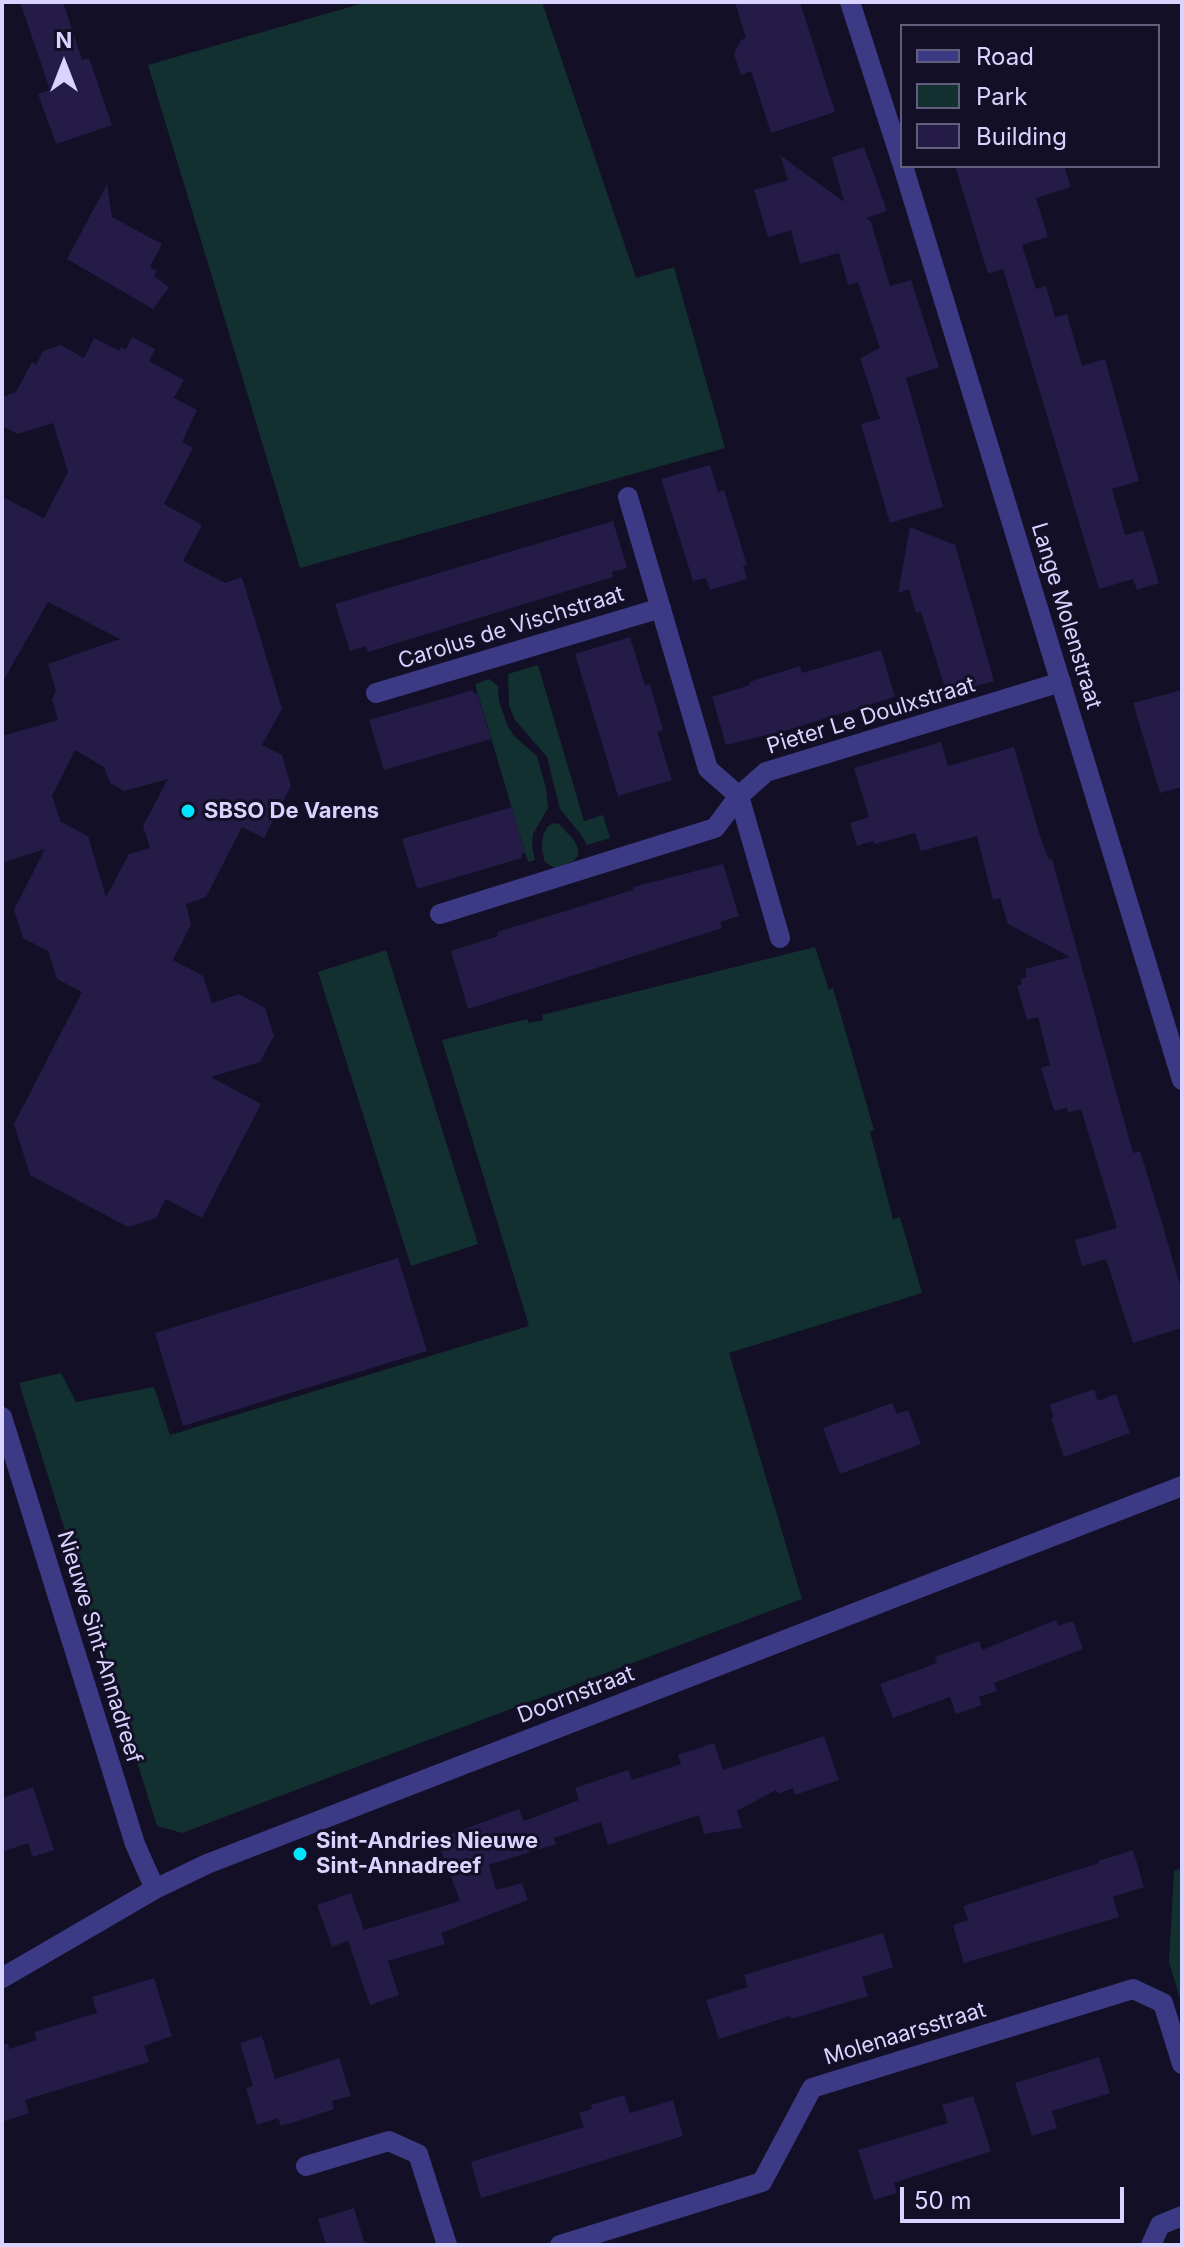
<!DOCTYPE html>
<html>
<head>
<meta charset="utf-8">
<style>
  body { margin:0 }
  #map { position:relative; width:1184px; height:2247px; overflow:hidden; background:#130f26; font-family:Inter,sans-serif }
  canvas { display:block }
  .frame { position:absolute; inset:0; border:4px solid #d9d4ff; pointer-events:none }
  .legend { position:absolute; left:900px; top:24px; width:260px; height:144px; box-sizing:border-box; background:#130f26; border:2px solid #625e7d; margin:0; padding:10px 14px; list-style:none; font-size:24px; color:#d9d4ff }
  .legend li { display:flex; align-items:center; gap:16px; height:40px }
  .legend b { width:40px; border:2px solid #625e7d }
  .north { position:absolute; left:24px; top:24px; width:80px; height:80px; -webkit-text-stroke:6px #130f26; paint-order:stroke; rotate:0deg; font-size:22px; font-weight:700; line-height:32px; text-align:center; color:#d9d4ff }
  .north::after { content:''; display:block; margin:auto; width:28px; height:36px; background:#d9d4ff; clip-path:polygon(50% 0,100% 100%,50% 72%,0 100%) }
  .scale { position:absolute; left:900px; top:2187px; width:224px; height:36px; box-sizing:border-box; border:4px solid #d9d4ff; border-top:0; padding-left:10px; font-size:24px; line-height:28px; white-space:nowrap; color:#d9d4ff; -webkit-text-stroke:6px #130f26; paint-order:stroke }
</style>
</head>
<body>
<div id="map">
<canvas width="1184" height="2247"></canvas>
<div class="frame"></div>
<ul class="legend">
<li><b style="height:10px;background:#3d3a85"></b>Road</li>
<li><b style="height:22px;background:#12302f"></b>Park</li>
<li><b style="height:22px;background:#241b47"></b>Building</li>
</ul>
<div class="north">N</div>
<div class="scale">50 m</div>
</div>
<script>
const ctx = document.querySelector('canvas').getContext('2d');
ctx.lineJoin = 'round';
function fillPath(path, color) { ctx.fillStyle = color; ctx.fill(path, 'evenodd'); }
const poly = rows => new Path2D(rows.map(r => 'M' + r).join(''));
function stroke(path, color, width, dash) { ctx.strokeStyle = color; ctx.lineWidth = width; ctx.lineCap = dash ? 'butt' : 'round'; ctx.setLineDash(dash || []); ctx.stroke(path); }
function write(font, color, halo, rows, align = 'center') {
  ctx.font = font + ' Inter,sans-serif'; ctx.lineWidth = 6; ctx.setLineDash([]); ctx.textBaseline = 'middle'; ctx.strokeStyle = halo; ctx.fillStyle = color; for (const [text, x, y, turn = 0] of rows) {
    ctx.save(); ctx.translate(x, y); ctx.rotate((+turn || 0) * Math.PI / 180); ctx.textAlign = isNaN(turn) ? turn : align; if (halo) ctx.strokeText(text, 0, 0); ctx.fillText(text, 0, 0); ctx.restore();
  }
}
const green = poly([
  [367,2,542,2,636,278,674,267,725,448,300,568,148,65],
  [538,665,584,821,603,815,610,838,587,845,582,836,560,809,547,757,515,720,509,706,508,674],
  [489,679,498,686,499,701,508,727,514,736,537,756,546,788,548,808,533,834,532,847,535,860,528,862,475,684],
  [554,823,559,824,574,840,578,848,578,856,573,861,559,867,553,867,545,862,542,850,543,835,548,826],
  [815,947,829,990,833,988,874,1130,870,1132,893,1219,900,1217,922,1293,729,1353,802,1599,182,1833,157,1826,19,1383,61,1373,76,1402,154,1387,170,1435,529,1326,442,1040,527,1019,529,1023,543,1020,542,1015],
  [386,950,478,1244,411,1266,318,972],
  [1182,1868,1182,2005,1169,1962,1174,1871]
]);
const building = poly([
  [20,2,63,2,82,60,89,58,112,125,56,144,38,94,50,90],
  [735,2,800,2,835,112,771,133,751,71,741,75,734,54,741,40,746,38],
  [864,147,887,211,866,218,871,222,890,286,911,280,939,367,906,378,943,507,890,523,861,424,880,419,860,358,880,348,858,282,848,285,839,253,800,264,791,230,768,237,754,190,788,180,780,155,844,202,832,157],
  [955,166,1064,166,1071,187,1036,198,1048,237,1022,245,1036,289,1046,286,1055,317,1067,314,1082,366,1105,359,1139,481,1112,489,1125,535,1143,530,1159,583,1137,590,1133,579,1099,589,1003,269,988,274],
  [107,184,112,217,162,244,150,267,157,271,154,276,169,287,153,309,67,259],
  [132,337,155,349,149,361,184,380,174,398,197,410,182,442,193,448,164,504,202,525,183,561,225,583,242,577,282,709,262,745,282,755,291,786,264,838,242,827,206,897,186,904,191,925,173,960,203,976,212,1003,239,994,265,1008,274,1036,260,1062,211,1077,261,1104,202,1218,166,1199,156,1218,128,1227,30,1175,14,1124,82,992,57,979,48,951,23,938,14,910,45,849,2,863,2,736,58,720,52,700,56,691,48,664,120,639,48,602,2,683,2,497,44,518,68,472,53,423,18,434,2,426,2,397,16,392,32,362,36,365,43,351,61,345,84,358,94,338,119,351,121,347,126,349],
  [75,750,104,767,110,783,124,791,168,779,143,826,150,848,129,854,106,897,88,836,61,822,52,796],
  [710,465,718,492,724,490,747,565,743,566,747,579,710,590,706,578,693,581,661,479],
  [613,521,627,568,612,572,613,577,368,652,366,646,350,651,335,604],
  [910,527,955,545,994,681,947,694,921,612,916,613,909,589,898,593],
  [630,637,645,685,650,684,663,730,657,732,672,780,618,796,575,654],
  [881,650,895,697,791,729,726,745,712,697,750,685,749,682,800,666,802,673],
  [473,690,474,694,477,692,491,739,384,770,369,720],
  [1182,690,1182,787,1160,793,1133,703],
  [941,742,948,766,1014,747,1040,836,1049,860,1052,859,1133,1153,1140,1151,1160,1216,1182,1292,1182,1328,1133,1343,1106,1259,1082,1266,1075,1240,1117,1228,1081,1109,1068,1113,1067,1108,1054,1111,1041,1068,1050,1065,1038,1017,1027,1020,1017,986,1022,984,1021,979,1027,977,1025,969,1070,957,1008,924,1000,898,993,900,977,836,921,851,915,833,875,844,873,841,857,846,850,823,869,817,854,768],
  [512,807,525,853,521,854,522,858,417,889,402,839],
  [723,864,739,916,720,922,722,928,468,1009,451,951,498,936,497,932,633,890,633,887],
  [398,1258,427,1351,183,1426,155,1333],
  [1094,1389,1098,1401,1116,1394,1130,1433,1064,1457,1051,1418,1054,1417,1049,1405],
  [892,1403,897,1414,908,1410,921,1444,840,1474,823,1428],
  [1056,1620,1058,1626,1073,1621,1083,1649,994,1683,997,1691,979,1697,982,1705,956,1714,950,1697,893,1718,880,1684,937,1663,935,1657,979,1641,982,1650],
  [824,1736,839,1780,795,1795,793,1788,778,1794,776,1790,737,1811,742,1828,704,1834,699,1815,608,1845,601,1822,554,1838,556,1844,489,1865,496,1890,522,1883,528,1900,441,1933,445,1944,388,1961,399,1995,370,2005,348,1941,332,1947,317,1905,351,1893,364,1930,460,1901,437,1839,519,1809,524,1821,579,1800,575,1788,628,1770,632,1780,681,1764,678,1755,714,1743,723,1770],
  [33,1787,54,1850,33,1857,28,1843,2,1852,2,1798],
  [1133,1850,1144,1887,1113,1897,1119,1917,964,1963,953,1925,968,1920,963,1906,1099,1863,1098,1861],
  [883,1933,893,1967,862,1977,868,1996,791,2019,790,2016,719,2039,706,2000,748,1987,744,1975],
  [154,1978,172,2036,144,2046,149,2062,25,2100,29,2113,2,2122,2,2045,8,2044,9,2049,37,2040,34,2032,97,2013,92,1997],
  [262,2036,275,2079,339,2058,351,2096,332,2101,334,2109,307,2118,281,2126,278,2118,257,2125,246,2088,253,2086,240,2043],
  [1099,2057,1110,2093,1052,2111,1057,2128,1032,2136,1015,2083],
  [624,2095,630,2113,673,2100,683,2136,481,2198,471,2162,584,2127,579,2113,592,2109,591,2105],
  [973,2096,991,2151,894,2183,897,2193,874,2200,858,2150,948,2123,942,2105],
  [354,2208,365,2245,326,2245,318,2219]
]);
const minor = poly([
  [850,2,902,163],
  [903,166,1182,1080],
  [628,497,708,769,739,796,780,938],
  [376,693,661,608],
  [440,914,715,828,739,796,766,772,1061,682],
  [2,1417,135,1844,155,1889],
  [2,1978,155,1889,207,1864,1182,1486],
  [306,2166,389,2141,418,2154,447,2245],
  [560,2245,762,2182,812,2088,1133,1989,1163,2003,1182,2064],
  [1151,2245,1160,2225,1182,2216]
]);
const markers = [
  [188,811,8,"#00e5ff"],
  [300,1854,8,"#00e5ff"]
];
const streetNames = [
  ["Lange Molenstraat",1066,616,73],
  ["Carolus de Vischstraat",511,628,-17],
  ["Pieter Le Doulxstraat",871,716,-17],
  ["Nieuwe Sint-Annadreef",99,1647,73],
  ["Doornstraat",576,1695,-21],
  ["Molenaarsstraat",905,2034,-17]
];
const poiNames = [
  ["SBSO De Varens",204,811],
  ["Sint-Andries Nieuwe",316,1841],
  ["Sint-Annadreef",316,1866]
];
fillPath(green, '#12302f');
fillPath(building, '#241b47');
stroke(minor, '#3d3a85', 20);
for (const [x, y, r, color] of markers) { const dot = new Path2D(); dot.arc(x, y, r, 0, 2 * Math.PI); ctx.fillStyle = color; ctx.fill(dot); stroke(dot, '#130f26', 3); }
write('22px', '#d9d4ff', '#130f26', streetNames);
write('bold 22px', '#d9d4ff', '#130f26', poiNames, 'left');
</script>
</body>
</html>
